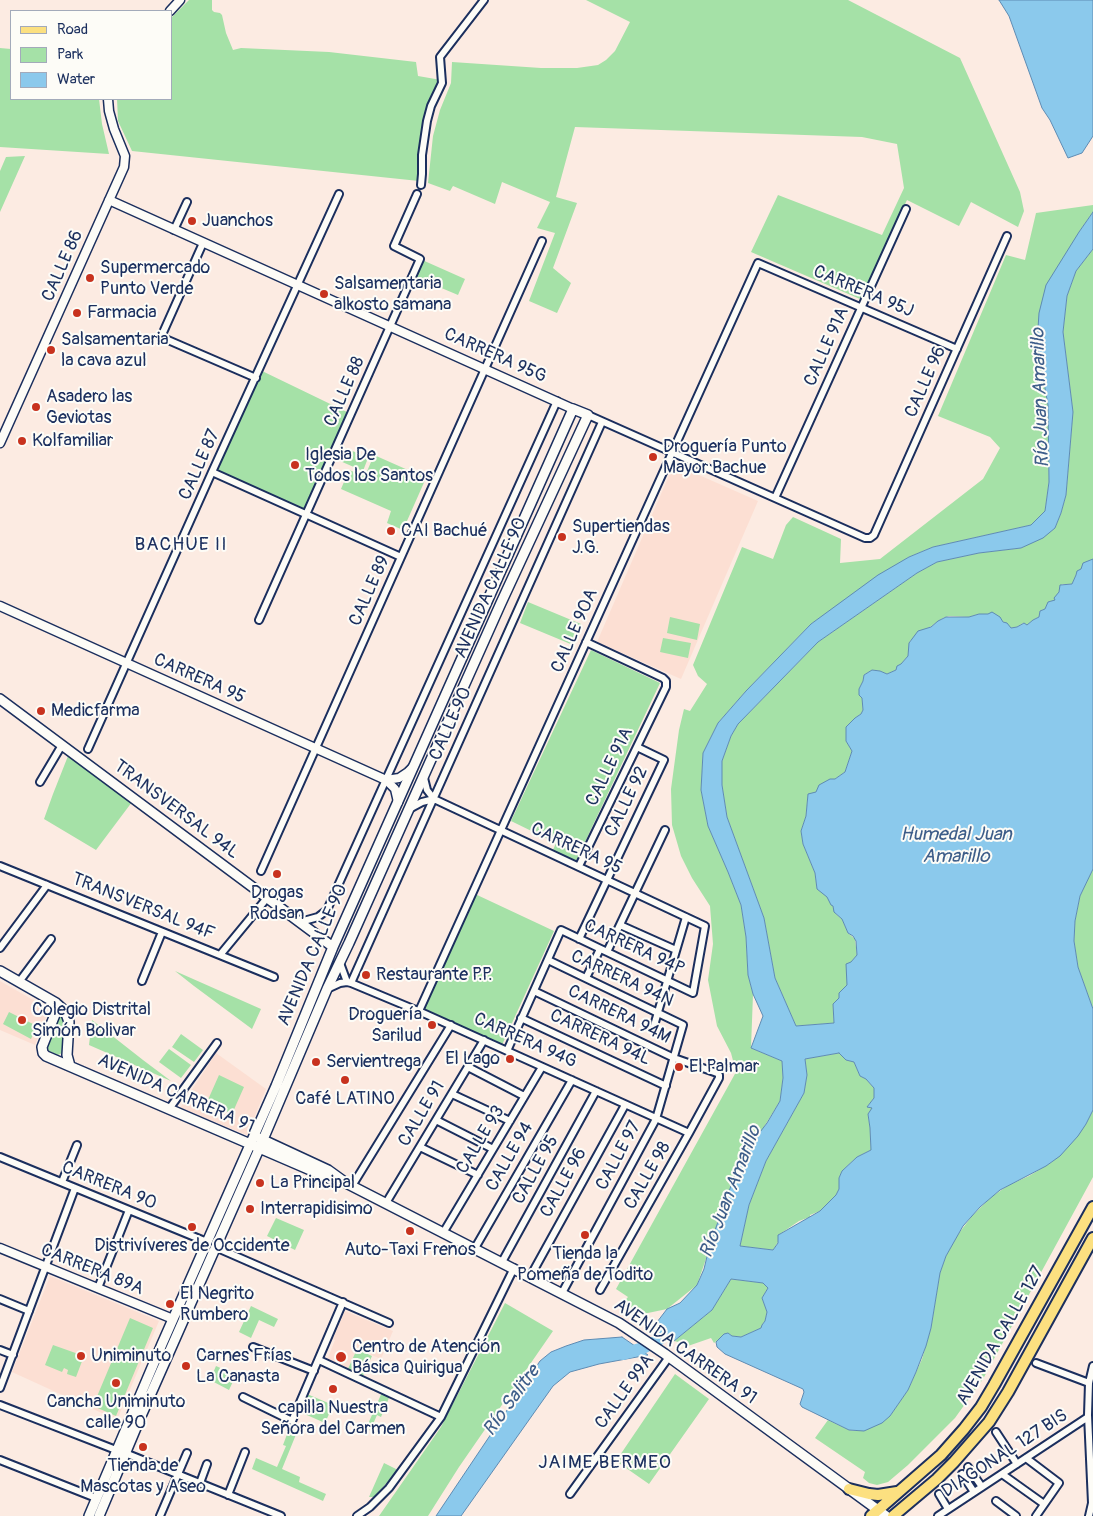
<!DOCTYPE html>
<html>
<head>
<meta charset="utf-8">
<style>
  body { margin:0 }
  #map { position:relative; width:1093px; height:1516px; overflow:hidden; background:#fcebe2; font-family:Pangolin,sans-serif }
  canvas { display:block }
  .legend { position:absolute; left:10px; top:10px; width:162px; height:90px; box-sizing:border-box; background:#fdfcf7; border:1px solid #a3aaba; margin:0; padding:6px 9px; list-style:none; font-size:15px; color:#1b2f5e }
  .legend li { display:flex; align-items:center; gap:10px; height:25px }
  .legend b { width:25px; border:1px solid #a3aaba }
</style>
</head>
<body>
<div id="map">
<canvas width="1093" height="1516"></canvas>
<ul class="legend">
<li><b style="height:6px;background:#fce080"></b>Road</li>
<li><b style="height:14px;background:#a5e1a7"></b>Park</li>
<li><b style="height:14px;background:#8bc9ec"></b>Water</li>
</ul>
</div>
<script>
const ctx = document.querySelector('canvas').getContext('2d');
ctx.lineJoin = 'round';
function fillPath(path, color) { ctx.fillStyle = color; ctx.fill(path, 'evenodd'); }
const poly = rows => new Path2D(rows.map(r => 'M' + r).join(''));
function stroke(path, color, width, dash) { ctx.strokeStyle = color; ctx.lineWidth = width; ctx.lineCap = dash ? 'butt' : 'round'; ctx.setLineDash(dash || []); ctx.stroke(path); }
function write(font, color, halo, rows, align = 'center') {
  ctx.font = font + ' Pangolin,sans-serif'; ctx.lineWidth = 4; ctx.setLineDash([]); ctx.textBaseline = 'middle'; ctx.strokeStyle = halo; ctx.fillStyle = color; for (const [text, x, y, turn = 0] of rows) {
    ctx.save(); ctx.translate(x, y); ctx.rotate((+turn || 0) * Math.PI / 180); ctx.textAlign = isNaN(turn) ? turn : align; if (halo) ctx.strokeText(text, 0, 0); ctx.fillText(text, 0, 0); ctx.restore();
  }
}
const built = poly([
  [674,464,758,501,681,679,597,642],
  [0,981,49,1009,35,1045,0,1030],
  [216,1053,266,1089,247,1135,180,1108],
  [50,1276,159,1321,117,1420,12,1372],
  [345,1311,393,1331,381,1359,357,1349,348,1369,327,1360,335,1340,333,1339]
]);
const green = poly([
  [189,0,212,0,212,10,214,12,220,13,222,15,226,33,233,50,241,48,329,52,416,62,418,76,441,80,423,124,425,130,419,181,132,151,118,121,117,99,171,99,171,18],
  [586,0,848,0,960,58,1020,192,1024,211,1018,227,971,202,959,226,907,200,860,299,751,252,778,195,882,235,904,188,897,144,862,137,575,127,556,197,577,203,553,268,571,283,557,313,529,301,555,233,537,228,550,202,502,182,495,204,453,186,450,191,428,183,433,136,440,110,451,83,452,62,541,68,577,68,598,65,606,60,615,51,630,22],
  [0,48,11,49,11,99,99,99,102,124,109,154,0,147],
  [25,156,0,212,0,171,6,157],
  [1093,205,1093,212,1079,232,1037,344,1048,405,1049,482,1045,511,1031,525,933,547,909,557,811,624,746,691,718,723,703,753,701,790,708,826,728,872,741,905,746,937,748,975,753,994,751,1048,782,1061,783,1078,780,1101,736,1172,697,1285,667,1309,643,1314,622,1304,628,1297,616,1289,736,1072,731,1053,717,1026,708,980,713,944,710,906,692,878,681,856,672,825,671,789,679,730,684,709,690,711,707,684,698,676,693,665,742,547,773,559,786,525,793,517,841,539,840,563,880,559,983,479,1000,448,990,437,938,416,1006,255,1025,260,1036,213],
  [1093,249,1093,559,1084,563,1082,569,1078,571,1072,584,1062,584,1055,601,1050,601,1045,609,1040,611,1039,617,1033,620,1027,625,1023,623,1017,627,1011,628,1001,620,988,614,979,614,969,617,949,616,943,618,910,641,908,656,896,670,887,674,880,671,872,670,864,675,863,681,859,689,859,695,862,698,863,710,861,714,855,718,848,725,846,732,846,741,852,751,845,772,835,779,827,781,816,792,808,796,806,816,801,831,803,844,815,873,817,889,825,893,833,906,836,914,842,919,848,933,855,939,857,955,851,962,847,974,847,985,839,993,839,998,833,1004,834,1023,796,1026,775,978,764,918,727,817,722,785,722,761,731,736,738,724,818,642,917,573,937,562,979,553,1021,548,1055,528,1061,513,1066,495,1073,412,1063,332,1067,296,1076,271],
  [420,259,465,279,458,295,413,276],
  [260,370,351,414,306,514,214,472],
  [346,448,368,458,363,471,340,461],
  [374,455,426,478,403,530,387,523,391,511,341,489,349,470,365,476],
  [528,602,581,624,573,645,520,623],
  [670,617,700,624,697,640,667,633],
  [663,638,691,643,688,658,660,652],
  [591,650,660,683,576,861,553,850,556,843,511,821],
  [68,756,132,802,96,850,44,819,53,794],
  [1093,869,1093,1009,1078,967,1074,941,1075,921,1080,896],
  [475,894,554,931,502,1045,423,1008],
  [175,971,261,1009,252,1029,194,986],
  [59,1008,66,1019,63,1047,62,1053,58,1055,49,1051,47,1046,48,1041,52,1034,58,1019],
  [9,1012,37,1026,31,1039,3,1024],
  [92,1020,143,1060,171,1081,89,1045],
  [181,1034,203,1050,194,1062,172,1047],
  [169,1049,191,1065,181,1078,159,1062],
  [839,1053,846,1060,854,1062,860,1076,866,1079,874,1088,874,1098,867,1107,872,1107,872,1109,868,1114,870,1128,871,1150,857,1157,842,1171,839,1178,839,1189,836,1195,820,1211,810,1215,810,1217,799,1221,780,1234,778,1235,778,1242,773,1250,740,1246,749,1205,766,1161,804,1093,807,1075,805,1059],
  [219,1075,244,1087,232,1114,207,1102],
  [1093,1110,1093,1177,983,1379,955,1418,908,1465,888,1482,877,1485,869,1483,863,1478,865,1472,815,1438,828,1420,849,1430,856,1431,890,1416,908,1390,922,1359,931,1328,940,1273,946,1256,956,1237,972,1216,991,1197,1009,1185,1029,1176,1053,1161,1086,1124],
  [276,1218,304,1230,295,1250,267,1236],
  [731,1279,763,1283,767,1286,768,1288,762,1298,767,1312,765,1321,762,1325,761,1328,741,1337,732,1336,728,1333,725,1334,714,1343,711,1338,685,1347,678,1342,674,1341,712,1310],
  [505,1303,553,1331,459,1467,428,1516,379,1516,441,1427],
  [251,1306,278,1319,274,1327,259,1320,251,1338,239,1332],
  [130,1318,153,1328,116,1416,93,1406],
  [53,1345,84,1356,76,1377,67,1374,68,1370,64,1368,62,1372,45,1365],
  [357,1349,372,1356,362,1378,347,1371],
  [216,1366,236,1375,229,1390,210,1380],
  [675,1374,709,1399,649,1484,616,1461],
  [383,1390,391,1393,381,1417,377,1415,370,1431,368,1424],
  [307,1394,333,1405,325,1423,300,1412],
  [289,1429,297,1432,282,1469,300,1477,299,1482,326,1494,323,1501,252,1469,256,1458,277,1467,286,1446,283,1445],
  [384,1463,398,1470,374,1497,369,1497]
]);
const water = poly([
  [999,0,1093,0,1093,136,1082,153,1068,158,1050,120,1042,108,1009,16,999,0],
  [1093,212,1093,249,1076,271,1067,296,1063,332,1073,412,1066,495,1061,513,1055,528,1043,538,1021,548,979,553,937,562,917,573,818,642,738,724,731,736,722,761,722,785,727,817,764,918,775,978,796,1026,834,1023,833,1004,839,998,839,993,847,985,846,964,851,962,857,955,856,941,853,936,848,933,842,919,834,912,833,906,831,905,827,897,817,889,815,873,803,844,801,831,806,816,808,794,816,792,819,785,830,779,835,779,845,772,852,751,846,741,846,727,855,718,861,714,863,710,862,698,859,695,859,689,863,681,864,675,872,670,880,671,887,674,896,670,897,666,901,664,908,656,909,643,918,631,931,627,938,621,946,617,969,617,979,614,988,614,992,612,1000,617,1003,622,1007,623,1011,628,1017,627,1024,623,1027,625,1033,620,1039,617,1040,611,1045,609,1048,602,1055,600,1054,598,1059,592,1060,585,1072,584,1076,575,1077,571,1081,569,1083,563,1093,559,1093,869,1080,896,1075,921,1074,941,1078,967,1093,1009,1093,1110,1086,1124,1078,1136,1060,1156,1046,1166,1000,1190,980,1207,963,1226,946,1256,940,1273,931,1328,926,1346,916,1372,908,1390,890,1416,882,1423,864,1431,849,1430,802,1407,800,1404,804,1392,803,1389,725,1354,717,1347,716,1342,724,1334,728,1333,732,1336,741,1337,761,1328,762,1325,765,1321,767,1312,762,1298,768,1288,763,1283,731,1279,712,1310,674,1341,654,1326,667,1309,680,1303,697,1285,704,1269,710,1244,736,1172,747,1149,767,1123,780,1101,783,1078,782,1061,751,1048,763,1016,753,994,748,975,746,937,741,905,728,872,708,826,701,790,703,753,718,723,746,691,811,624,878,575,909,557,933,547,1031,525,1045,511,1049,482,1048,405,1037,344,1039,313,1046,285,1079,232,1093,212],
  [839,1053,846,1060,854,1062,860,1076,866,1079,874,1088,874,1098,867,1107,872,1108,868,1114,870,1128,871,1150,857,1157,842,1171,839,1178,839,1189,836,1195,820,1211,780,1234,778,1235,778,1243,773,1250,740,1246,749,1205,766,1161,804,1093,807,1075,805,1059,839,1053],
  [622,1337,648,1355,599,1364,570,1372,553,1386,461,1516,436,1516,540,1361,551,1352,566,1346,584,1340,622,1337]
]);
const river = poly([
  [623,1354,643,1348,657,1341,677,1325]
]);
const minor = poly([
  [421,185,422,174,422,155,427,121,431,106,442,83,440,57,484,0],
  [174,230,187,202],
  [203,243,161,337,256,378],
  [588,415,865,538,870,538,874,535,1007,236],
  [212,472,401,557],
  [775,498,906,209],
  [259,620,420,259,394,246,417,194],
  [88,749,212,472,339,194],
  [424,778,427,790,434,799,705,926,693,993,561,930,507,1051],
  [40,782,62,745],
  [409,809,422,802,434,799],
  [0,866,274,977],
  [579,866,666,687,666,681,663,678,586,642],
  [261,871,542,241],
  [300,922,318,917,327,910,557,401],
  [620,925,676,950],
  [579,939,664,760,637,747],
  [0,948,47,885],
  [607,952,665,830],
  [220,955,267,898],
  [548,960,683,1025,656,1119,562,1293],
  [340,963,347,982],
  [586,978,600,949],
  [142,981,162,932],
  [19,982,51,939],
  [351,983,602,422],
  [327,989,340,983,347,982,351,983,423,1013,689,1133],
  [534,991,674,1058,717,1073,719,1075,719,1078,689,1133,600,1290],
  [419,1011,758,263,957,349],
  [521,1018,666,1086],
  [653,1029,686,917],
  [468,1067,524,1096],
  [452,1094,510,1121],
  [169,1109,217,1043],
  [436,1120,493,1149],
  [420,1147,478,1175],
  [0,1157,207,1242],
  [62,1182,77,1145],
  [352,1186,451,1025],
  [386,1203,484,1040],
  [446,1228,542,1067],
  [215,1247,389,1323],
  [475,1248,572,1080],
  [502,1262,596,1091],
  [530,1277,625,1105],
  [98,1288,129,1210],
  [0,1299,29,1311],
  [253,1347,314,1371],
  [0,1350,13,1355],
  [319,1360,441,1417],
  [1036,1363,1089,1383],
  [0,1388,75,1188],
  [243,1397,292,1421,343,1302],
  [0,1405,116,1450],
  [996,1432,1017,1464],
  [125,1453,281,1516],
  [1026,1458,1059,1483,1036,1516],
  [0,1460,96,1498],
  [968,1467,982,1487],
  [962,1474,974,1492],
  [1002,1474,1044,1504],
  [200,1483,207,1464],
  [570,1494,669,1357],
  [939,1494,948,1509],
  [228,1495,245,1452],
  [996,1501,1016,1516],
  [160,1516,187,1453],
  [357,1516,370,1507,389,1488,441,1417,514,1268],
  [938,1516,1088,1417],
  [1089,1516,1092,1503,1088,1415,1089,1383,1093,1366]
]);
const tertiary = poly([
  [170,11,180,0],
  [109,200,573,409],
  [0,443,124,167,125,156,114,129,109,111,108,99],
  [0,606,386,780,395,789,398,802],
  [386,780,399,778,408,772,413,767],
  [0,1248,173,1319]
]);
const secondary = poly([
  [0,699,333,947],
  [0,971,56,1003,65,1011,69,1022,67,1055,70,1066],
  [56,1003,56,1012,42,1047,43,1053,46,1056,329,1178,341,1182],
  [259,1138,328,1170,346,1183,619,1323,665,1354,886,1516],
  [89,1516,162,1344,276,1086,333,947,573,409,588,415,501,603,349,943,327,989,259,1149,141,1416,99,1516]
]);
const primary = poly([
  [849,1489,869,1494,878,1495,897,1492],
  [871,1516,941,1455,964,1429,981,1407,994,1385,1093,1207],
  [893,1516,937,1479,954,1462,989,1422,1008,1392,1093,1238]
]);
const markers = [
  [192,221,5,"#c8321e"],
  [90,278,5,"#c8321e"],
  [324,294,5,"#c8321e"],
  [77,313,5,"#c8321e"],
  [51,350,5,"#c8321e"],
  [36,407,5,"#c8321e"],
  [22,441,5,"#c8321e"],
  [653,457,5,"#c8321e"],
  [295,465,5,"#c8321e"],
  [391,531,5,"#c8321e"],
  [562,537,5,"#c8321e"],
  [41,711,5,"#c8321e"],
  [277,874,5,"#c8321e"],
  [366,975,5,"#c8321e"],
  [22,1020,5,"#c8321e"],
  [432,1025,5,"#c8321e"],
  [510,1059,5,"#c8321e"],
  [316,1062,5,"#c8321e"],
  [679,1067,5,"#c8321e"],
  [345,1080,5,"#c8321e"],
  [260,1183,5,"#c8321e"],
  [250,1209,5,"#c8321e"],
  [192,1227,5,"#c8321e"],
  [410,1231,5,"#c8321e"],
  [585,1235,5,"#c8321e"],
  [170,1304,5,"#c8321e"],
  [81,1356,5,"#c8321e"],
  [341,1357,6,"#c8321e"],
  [186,1366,5,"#c8321e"],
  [116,1383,5,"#c8321e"],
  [333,1389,5,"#c8321e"],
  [143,1447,5,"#c8321e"]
];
const poiNames = [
  ["Juanchos",202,221],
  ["Supermercado",100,268],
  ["Punto Verde",100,289],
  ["Salsamentaria",334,284],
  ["alkosto samana",334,305],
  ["Farmacia",87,313],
  ["Salsamentaria",61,340],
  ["la cava azul",61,361],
  ["Asadero las",46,397],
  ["Geviotas",46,418],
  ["Kolfamiliar",32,441],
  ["Droguería Punto",663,447],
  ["Mayor Bachue",663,468],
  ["Iglesia De",305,455],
  ["Todos los Santos",305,476],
  ["Supertiendas",572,527],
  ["J.G.",572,548],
  ["CAI Bachué",401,531],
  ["Medicfarma",51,711],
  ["Drogas",277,893,"center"],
  ["Rodsan",277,914,"center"],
  ["Restaurante P.P.",376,975],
  ["Colegio Distrital",32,1010],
  ["Simón Bolivar",32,1031],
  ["Droguería",422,1015,"right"],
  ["Sarilud",422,1036,"right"],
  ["El Lago",500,1059,"right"],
  ["Servientrega",326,1062],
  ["El Palmar",689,1067],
  ["Café LATINO",345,1099,"center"],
  ["La Principal",270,1183],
  ["Interrapidisimo",260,1209],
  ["Distrivíveres de Occidente",192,1246,"center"],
  ["Auto-Taxi Frenos",410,1250,"center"],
  ["Tienda la",585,1254,"center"],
  ["Pomeña de Todito",585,1275,"center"],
  ["El Negrito",180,1294],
  ["Rumbero",180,1315],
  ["Centro de Atención",352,1347],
  ["Básica Quirigua",352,1368],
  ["Uniminuto",91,1356],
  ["Carnes Frías",196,1356],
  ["La Canasta",196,1377],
  ["Cancha Uniminuto",116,1402,"center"],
  ["calle 90",116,1423,"center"],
  ["capilla Nuestra",333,1408,"center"],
  ["Señora del Carmen",333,1429,"center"],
  ["Tienda de",143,1466,"center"],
  ["Mascotas y Aseo",143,1487,"center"]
];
const streetNames = [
  ["CALLE 86",63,266,-66],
  ["CARRERA 95J",863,292,23],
  ["CALLE 91A",827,347,-66],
  ["CARRERA 95G",495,356,24],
  ["CALLE 96",926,382,-66],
  ["CALLE 88",345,392,-66],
  ["CALLE 87",200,465,-66],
  ["AVENIDA CALLE 90",491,588,-66],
  ["CALLE 89",370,591,-66],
  ["CALLE 90A",575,631,-66],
  ["CARRERA 95",199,679,24],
  ["CALLE 90",451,724,-66],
  ["CALLE 91A",610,767,-64],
  ["CALLE 92",627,802,-64],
  ["TRANSVERSAL 94L",176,810,37],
  ["CARRERA 95",576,849,25],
  ["TRANSVERSAL 94F",143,907,22],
  ["CARRERA 94P",634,948,25],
  ["AVENIDA CALLE 90",313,955,-67],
  ["CARRERA 94N",622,979,25],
  ["CARRERA 94M",619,1015,26],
  ["CARRERA 94L",600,1038,25],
  ["CARRERA 94G",525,1041,24],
  ["AVENIDA CARRERA 91",176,1094,24],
  ["CALLE 91",422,1114,-59],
  ["CALLE 93",481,1140,-59],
  ["CALLE 97",619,1156,-62],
  ["CALLE 94",510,1157,-60],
  ["CALLE 95",536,1170,-61],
  ["CALLE 98",648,1176,-60],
  ["CALLE 96",564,1183,-61],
  ["CARRERA 90",109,1186,22],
  ["CARRERA 89A",92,1270,22],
  ["AVENIDA CALLE 127",1001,1336,-60],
  ["AVENIDA CARRERA 91",685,1352,35],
  ["CALLE 99A",625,1392,-54],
  ["DIAGONAL 127 BIS",1005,1454,-33]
];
const waterNames = [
  ["Río Juan Amarillo",1041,398,-92],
  ["Humedal Juan",956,835],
  ["Amarillo",956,857],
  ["Río Juan Amarillo",731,1192,-69],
  ["Río Salitre",512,1401,-54]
];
const neighbourhoodNames = [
  ["BACHUE II",181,545],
  ["JAIME BERMEO",605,1463]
];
fillPath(built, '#fcdfd3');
fillPath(green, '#a5e1a7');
fillPath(water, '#8bc9ec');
stroke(water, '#5e8bb3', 1);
stroke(river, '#8bc9ec', 12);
stroke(minor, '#1b2f5e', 10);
stroke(tertiary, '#1b2f5e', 11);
stroke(secondary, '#1b2f5e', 12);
stroke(primary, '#1b2f5e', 14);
stroke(minor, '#fdfcf7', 6);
stroke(tertiary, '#fdfcf7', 8);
stroke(secondary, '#fdfcf7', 9);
stroke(primary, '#fce080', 10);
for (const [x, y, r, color] of markers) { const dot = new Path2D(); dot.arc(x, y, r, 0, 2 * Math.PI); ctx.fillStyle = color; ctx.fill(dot); stroke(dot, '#fdfcf7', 2); }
write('18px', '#1b2f5e', '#fdfcf7', poiNames, 'left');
write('18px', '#1b2f5e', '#fdfcf7', streetNames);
write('italic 19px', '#3d5d89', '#fdfcf7', waterNames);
ctx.letterSpacing = '1px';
write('19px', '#1b2f5e', '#fdfcf7', neighbourhoodNames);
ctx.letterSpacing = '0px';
</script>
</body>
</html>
